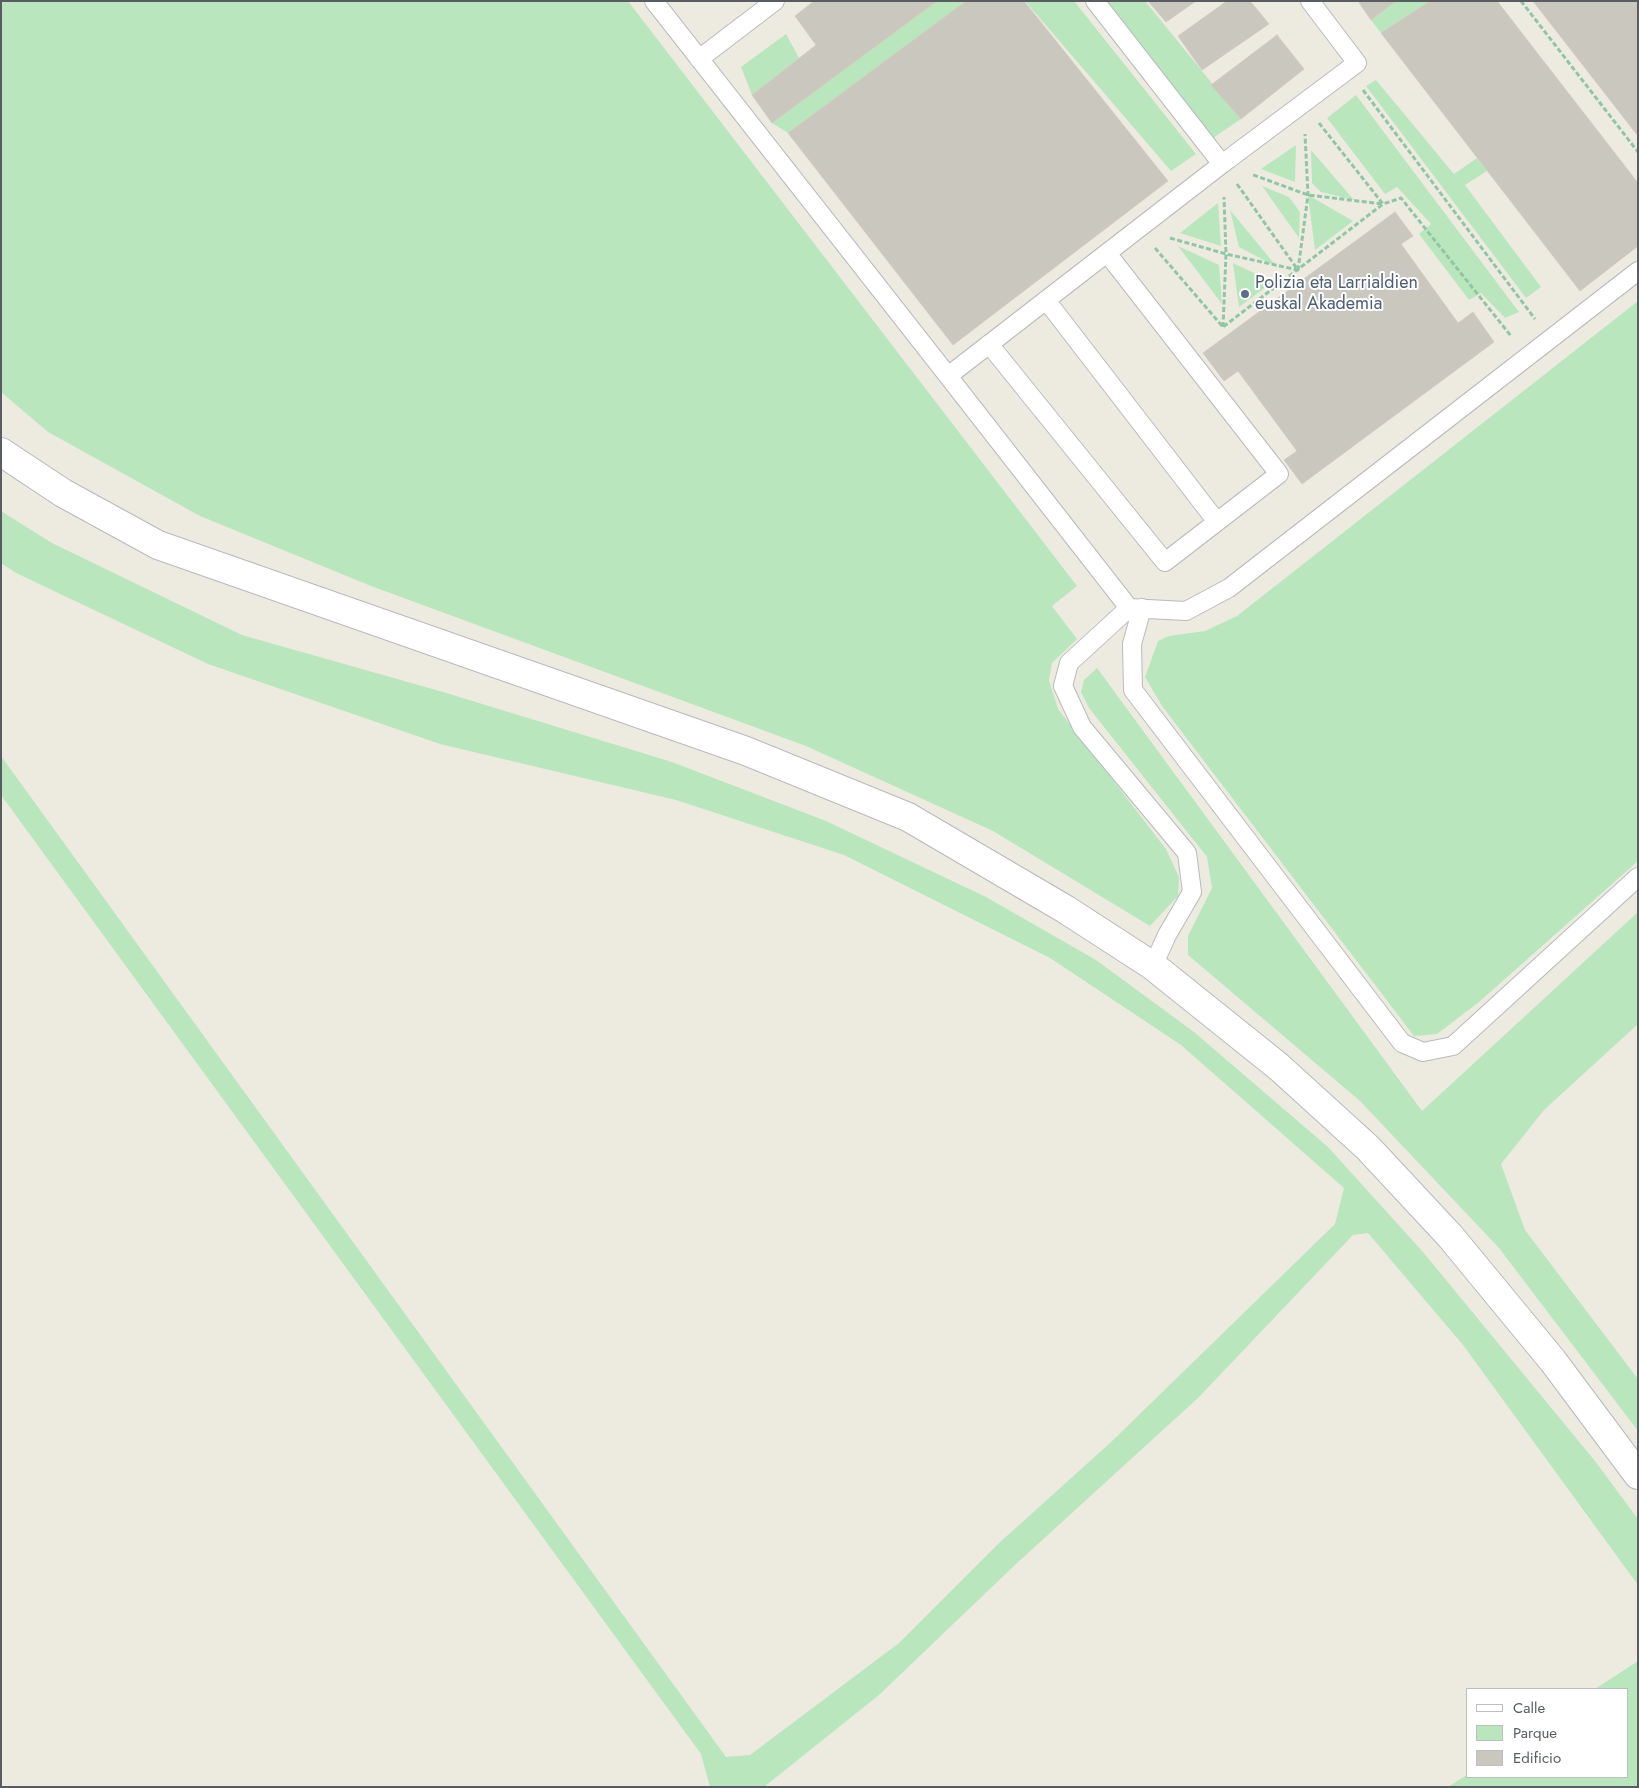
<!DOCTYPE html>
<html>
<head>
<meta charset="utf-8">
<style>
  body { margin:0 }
  #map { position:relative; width:1639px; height:1788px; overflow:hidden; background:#edebe0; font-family:Jost,sans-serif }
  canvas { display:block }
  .frame { position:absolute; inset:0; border:2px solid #595c62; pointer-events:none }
  .legend { position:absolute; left:1466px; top:1688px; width:162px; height:90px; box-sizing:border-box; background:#fff; border:1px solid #bdbec0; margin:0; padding:6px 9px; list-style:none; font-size:15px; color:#595c62 }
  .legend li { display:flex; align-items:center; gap:10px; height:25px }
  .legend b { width:25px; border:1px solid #bdbec0 }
</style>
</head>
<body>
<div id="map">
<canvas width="1639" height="1788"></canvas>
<div class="frame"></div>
<ul class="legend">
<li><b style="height:6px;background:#fff"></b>Calle</li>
<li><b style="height:14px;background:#bae6bd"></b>Parque</li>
<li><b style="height:14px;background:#cac7bf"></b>Edificio</li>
</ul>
</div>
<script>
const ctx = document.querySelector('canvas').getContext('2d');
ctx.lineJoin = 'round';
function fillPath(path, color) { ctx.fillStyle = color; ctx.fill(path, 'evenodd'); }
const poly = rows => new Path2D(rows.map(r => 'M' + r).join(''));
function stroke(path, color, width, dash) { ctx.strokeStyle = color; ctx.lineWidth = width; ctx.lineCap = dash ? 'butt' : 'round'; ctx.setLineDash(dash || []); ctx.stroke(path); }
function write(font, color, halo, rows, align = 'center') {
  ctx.font = font + ' Jost,sans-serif'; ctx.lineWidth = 4; ctx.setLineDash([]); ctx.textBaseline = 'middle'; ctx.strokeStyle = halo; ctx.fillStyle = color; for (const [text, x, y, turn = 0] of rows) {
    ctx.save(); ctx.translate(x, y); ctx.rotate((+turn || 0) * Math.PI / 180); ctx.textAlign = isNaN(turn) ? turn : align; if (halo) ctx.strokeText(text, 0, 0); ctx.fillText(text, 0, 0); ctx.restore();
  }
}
const green = poly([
  [1,1,628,1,1077,586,1052,606,1077,639,1052,663,1049,680,1058,709,1166,849,1179,877,1178,896,1150,926,993,831,806,746,371,586,200,516,48,432,1,392],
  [937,1,966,1,788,133,772,123],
  [1025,1,1074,1,1196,154,1171,171],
  [1107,1,1145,1,1241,119,1213,138],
  [1396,1,1430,1,1381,33,1371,20],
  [786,34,799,58,752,95,741,67],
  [1376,80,1454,174,1477,158,1487,171,1465,185,1541,287,1526,298,1366,86],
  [1356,95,1519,312,1505,318,1481,293,1469,300,1419,234,1431,224,1397,187,1385,194,1327,118],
  [1296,145,1295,182,1261,169],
  [1311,150,1354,200,1321,192,1312,183],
  [1262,186,1289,197,1300,212,1299,238],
  [1308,195,1353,221,1315,250],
  [1218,203,1221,246,1180,233],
  [1230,210,1277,267,1239,247],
  [1178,246,1219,265,1222,304],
  [1233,263,1273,282,1239,307],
  [1638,301,1638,861,1479,1002,1437,1034,1414,1036,1162,706,1145,677,1158,641,1169,636,1205,631,1237,616],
  [1,511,52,543,242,635,443,692,672,762,826,821,986,897,1096,960,1194,1032,1328,1147,1423,1252,1595,1461,1638,1519,1638,1585,1463,1345,1368,1233,1353,1235,1198,1398,1016,1564,879,1695,764,1787,710,1787,701,1754,1,795,1,756,726,1757,750,1755,899,1643,998,1544,1110,1443,1335,1224,1344,1188,1181,1045,1050,958,844,855,676,800,440,744,208,664,16,573,1,563],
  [1097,668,1422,1111,1638,912,1638,1024,1544,1110,1501,1164,1525,1230,1638,1379,1638,1431,1499,1248,1360,1101,1188,955,1188,936,1212,888,1207,857,1089,708,1081,692,1084,680],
  [1638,1661,1638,1787,1448,1787,1468,1774,1468,1777,1628,1777,1628,1689,1595,1689]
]);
const building = poly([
  [814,1,937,1,772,123,752,95,816,45,795,16,814,1],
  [966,1,1024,1,1168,181,953,345,788,133,966,1],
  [1148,1,1196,1,1166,22,1148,1],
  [1227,1,1250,1,1269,24,1202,70,1178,36,1227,1],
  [1358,1,1396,1,1371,20,1358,1],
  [1430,1,1497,1,1638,183,1638,246,1580,291,1381,33,1430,1],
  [1533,1,1638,1,1638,136,1533,1],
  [1277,35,1304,69,1241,119,1211,85,1277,35],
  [1395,212,1413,236,1401,244,1458,323,1473,312,1494,342,1302,484,1284,460,1297,451,1238,371,1224,381,1203,353,1395,212]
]);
const path = poly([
  [1521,1,1638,152],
  [1363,90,1535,319],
  [1319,123,1383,204,1401,198,1511,336],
  [1237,184,1298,270,1308,195,1305,134],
  [1170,238,1226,254,1298,270],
  [1155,248,1223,327,1383,204,1308,195,1251,174],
  [1223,327,1226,254,1224,197]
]);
const service = poly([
  [654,1,948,376,1222,164,1095,1],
  [699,59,775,1],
  [1222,164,1357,63,1310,1],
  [1046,300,1217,522],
  [989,344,1165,562,1279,474,1107,253],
  [948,376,1129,608,1186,611,1229,588,1638,271],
  [1129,608,1069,663,1063,686,1082,727,1187,853,1192,892,1167,935,1153,966],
  [1142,608,1132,644,1133,690,1402,1043,1423,1052,1453,1046,1638,877]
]);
const secondary = poly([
  [1,452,63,493,158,545,746,751,908,817,1065,909,1153,966,1279,1067,1368,1148,1450,1236,1553,1361,1638,1475]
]);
const markers = [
  [1245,294,5,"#5c6f8a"]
];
const serviceNames = [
  ["Polizia eta Larrialdien",1255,284],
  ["euskal Akademia",1255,305]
];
fillPath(green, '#bae6bd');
fillPath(building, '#cac7bf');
stroke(building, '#d2cdbe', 1);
stroke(service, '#b8bac0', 20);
stroke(secondary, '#b6b9c0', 30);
stroke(path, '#92c5a4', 3, [5, 2.5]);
stroke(service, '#fff', 18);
stroke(secondary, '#fff', 28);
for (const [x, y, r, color] of markers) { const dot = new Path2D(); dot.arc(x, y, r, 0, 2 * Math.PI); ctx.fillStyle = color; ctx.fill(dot); stroke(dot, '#fff', 2); }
write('18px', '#4e5e75', '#fff', serviceNames, 'left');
</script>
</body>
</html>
